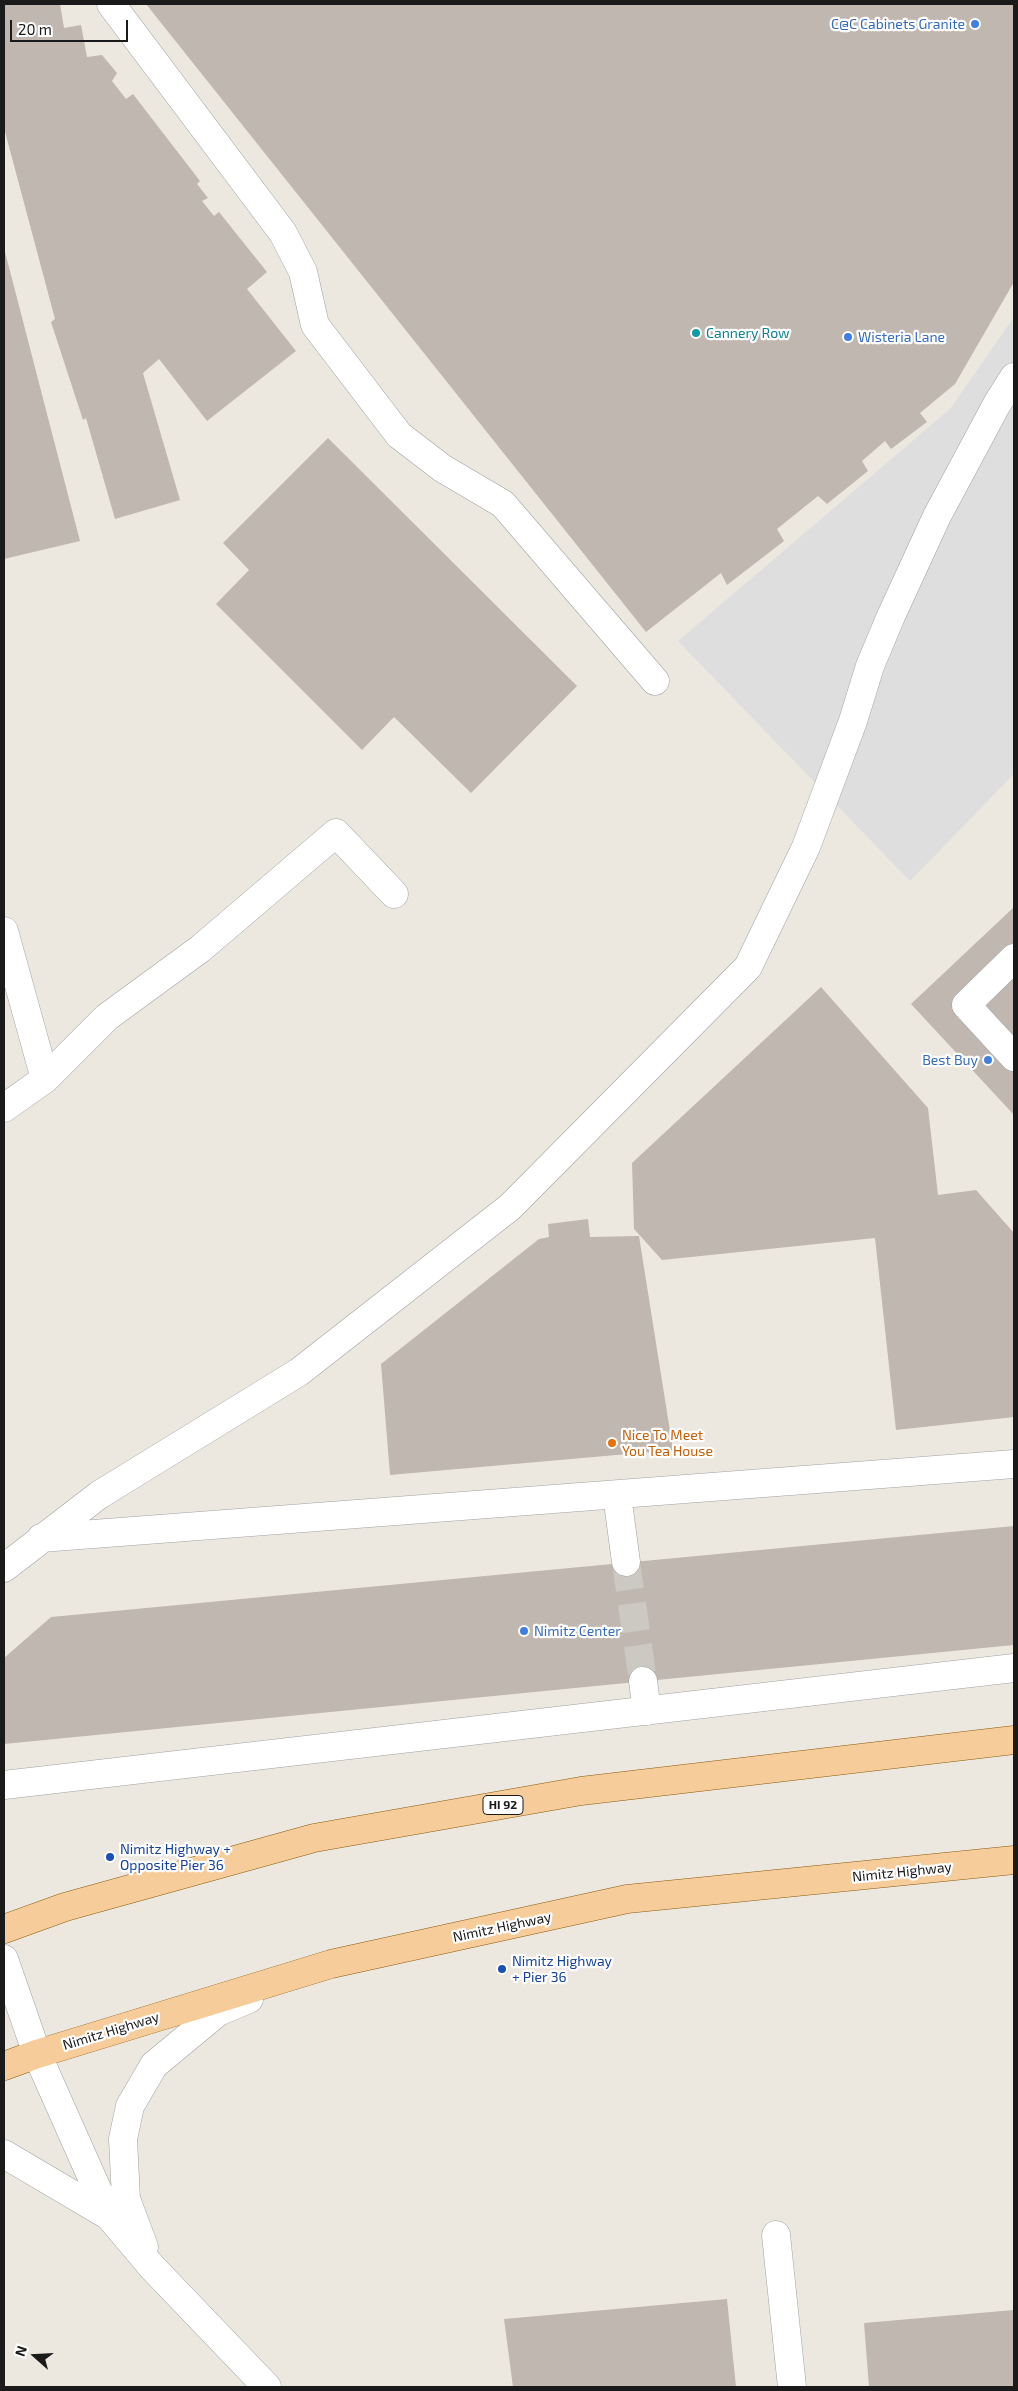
<!DOCTYPE html>
<html>
<head>
<meta charset="utf-8">
<style>
  body { margin:0 }
  #map { position:relative; width:1018px; height:2391px; overflow:hidden; background:#ece8e0; font-family:"Exo 2",sans-serif }
  canvas { display:block }
  .frame { position:absolute; inset:0; border:5px solid #1a1a1a; pointer-events:none }
  .north { position:absolute; left:10px; top:2331px; width:50px; height:50px; -webkit-text-stroke:4px #fff; paint-order:stroke; rotate:289deg; font-size:14px; font-weight:700; line-height:20px; text-align:center; color:#1a1a1a }
  .north::after { content:''; display:block; margin:auto; width:18px; height:22px; background:#1a1a1a; clip-path:polygon(50% 0,100% 100%,50% 72%,0 100%) }
  .scale { position:absolute; left:10px; top:20px; width:118px; height:22px; box-sizing:border-box; border:2px solid #1a1a1a; border-top:0; padding-left:6px; font-size:15px; line-height:18px; white-space:nowrap; color:#1a1a1a; -webkit-text-stroke:4px #fff; paint-order:stroke }
</style>
</head>
<body>
<div id="map">
<canvas width="1018" height="2391"></canvas>
<div class="frame"></div>
<div class="north">N</div>
<div class="scale">20 m</div>
</div>
<script>
const ctx = document.querySelector('canvas').getContext('2d');
ctx.lineJoin = 'round';
function fillPath(path, color) { ctx.fillStyle = color; ctx.fill(path, 'evenodd'); }
const poly = rows => new Path2D(rows.map(r => 'M' + r).join(''));
function stroke(path, color, width, dash) { ctx.strokeStyle = color; ctx.lineWidth = width; ctx.lineCap = dash ? 'butt' : 'round'; ctx.setLineDash(dash || []); ctx.stroke(path); }
function write(font, color, halo, rows, align = 'center') {
  ctx.font = font + ' "Exo 2",sans-serif'; ctx.lineWidth = 4.5; ctx.setLineDash([]); ctx.textBaseline = 'middle'; ctx.strokeStyle = halo; ctx.fillStyle = color; for (const [text, x, y, turn = 0] of rows) {
    ctx.save(); ctx.translate(x, y); ctx.rotate((+turn || 0) * Math.PI / 180); ctx.textAlign = isNaN(turn) ? turn : align; if (halo) ctx.strokeText(text, 0, 0); ctx.fillText(text, 0, 0); ctx.restore();
  }
}
const parking = poly([
  [1014,317,1014,774,910,881,678,641,950,409]
]);
const building = poly([
  [4,4,60,4,64,28,81,25,87,57,102,55,117,73,112,81,126,99,133,94,200,181,197,184,208,198,202,201,214,216,219,212,267,272,247,289,296,351,207,421,159,359,143,373,180,500,115,519,86,418,83,420,51,322,55,319,4,128],
  [146,4,1014,4,1014,282,955,384,920,413,927,422,891,449,885,441,862,461,868,471,827,504,818,496,777,529,784,541,727,585,721,573,646,632],
  [4,248,80,541,4,559],
  [328,438,577,686,471,793,394,717,362,750,216,604,249,570,223,543],
  [1014,907,1014,1115,911,1004],
  [821,987,928,1108,938,1195,976,1190,1014,1233,1014,1417,896,1430,875,1238,662,1260,634,1229,632,1163],
  [588,1219,590,1237,639,1236,673,1450,390,1475,381,1364,539,1239,549,1237,548,1224],
  [1014,1526,1014,1645,4,1744,4,1658,51,1617],
  [727,2299,736,2387,513,2387,504,2319],
  [1014,2310,1014,2387,869,2387,864,2323]
]);
const minorTunnel = poly([
  [626,1562,643,1681]
]);
const minor = poly([
  [111,4,283,233,303,272,315,325,399,435,442,468,503,504,655,681],
  [4,931,45,1079],
  [1014,958,966,1005,1014,1057],
  [4,1108,45,1079,107,1017,200,949,336,833,394,894],
  [617,1495,626,1562],
  [41,1538,1014,1464],
  [4,1568,99,1495,299,1372,510,1207,748,967,806,847,853,721,870,666,891,616,937,516,997,404,1014,377],
  [643,1681,647,1711],
  [4,1785,1014,1668],
  [4,1959,37,2054,109,2216,152,2267,267,2387],
  [4,2154,109,2216],
  [776,2235,792,2387],
  [144,2247,126,2199,123,2139,130,2106,154,2065,218,2012,249,1999]
]);
const major = poly([
  [4,1929,65,1907,314,1838,581,1791,1014,1740],
  [4,2066,37,2054,331,1964,627,1899,1014,1860]
]);
const markers = [
  [975,24,5,"#3f7fe0"],
  [696,333,5,"#0f9aa8"],
  [848,337,5,"#3f7fe0"],
  [988,1060,5,"#3f7fe0"],
  [612,1443,5,"#e8710a"],
  [524,1631,5,"#3f7fe0"],
  [110,1857,5,"#1a4fb4"],
  [502,1969,5,"#1a4fb4"]
];
const shields = [
  [503,1805,40]
];
const shieldNames = [
  ["HI 92",503,1805]
];
const shopNames = [
  ["C@C Cabinets Granite",965,24],
  ["Wisteria Lane",858,337,"left"],
  ["Best Buy",978,1060],
  ["Nimitz Center",534,1631,"left"]
];
const cultureNames = [
  ["Cannery Row",706,333]
];
const foodNames = [
  ["Nice To Meet",622,1435],
  ["You Tea House",622,1451]
];
const transitNames = [
  ["Nimitz Highway +",120,1849],
  ["Opposite Pier 36",120,1865],
  ["Nimitz Highway",512,1961],
  ["+ Pier 36",512,1977]
];
const streetNames = [
  ["Nimitz Highway",902,1872,-6],
  ["Nimitz Highway",502,1927,-12],
  ["Nimitz Highway",111,2031,-17]
];
fillPath(parking, '#dedede');
fillPath(building, '#c0b7b0');
stroke(minorTunnel, '#ccc9c2', 28, [28, 14]);
stroke(minor, '#a1a1a1', 29);
stroke(major, '#8a5b07', 29);
stroke(minor, '#fff', 28);
stroke(major, '#f6cc9b', 28);
for (const [x, y, r, color] of markers) { const dot = new Path2D(); dot.arc(x, y, r, 0, 2 * Math.PI); ctx.fillStyle = color; ctx.fill(dot); stroke(dot, '#fff', 2); }
for (const [x, y, w] of shields) { const box = new Path2D(); box.roundRect(x - w / 2, y - 9.5, w, 19, 4); ctx.fillStyle = '#fff'; ctx.fill(box); stroke(box, '#1a1a1a', 1); }
write('bold 12px', '#1a1a1a', null, shieldNames);
write('14px', '#366cbe', '#fff', shopNames, 'right');
write('14px', '#0d838f', '#fff', cultureNames, 'left');
write('14px', '#c56008', '#fff', foodNames, 'left');
write('14px', '#164399', '#fff', transitNames, 'left');
write('14px', '#1a1a1a', '#fff', streetNames);
</script>
</body>
</html>
